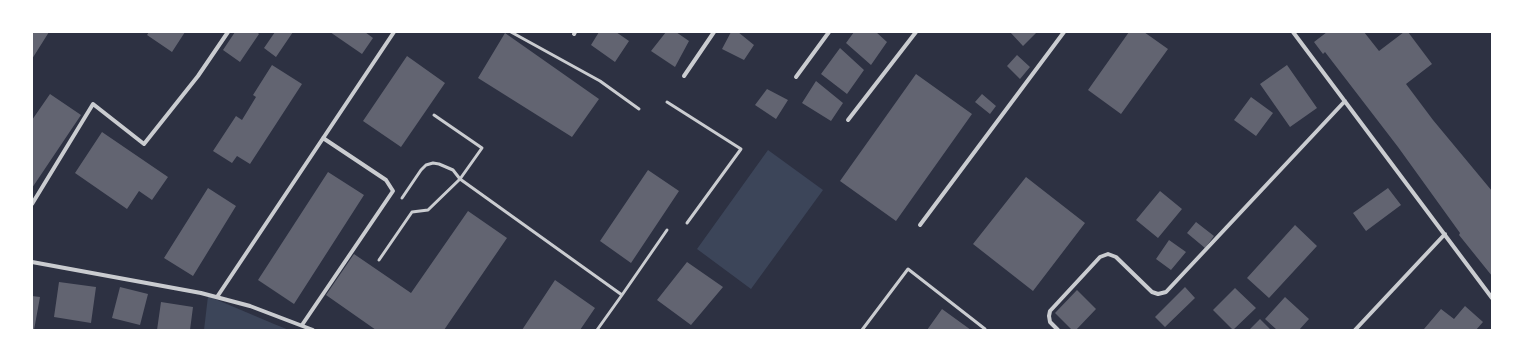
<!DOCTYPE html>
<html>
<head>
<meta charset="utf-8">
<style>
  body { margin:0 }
  #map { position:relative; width:1524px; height:362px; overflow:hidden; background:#2d3142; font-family:"DejaVu Sans",sans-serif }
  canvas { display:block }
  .frame { position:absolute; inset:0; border:33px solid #fff; pointer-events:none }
</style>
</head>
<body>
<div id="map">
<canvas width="1524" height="362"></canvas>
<div class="frame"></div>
</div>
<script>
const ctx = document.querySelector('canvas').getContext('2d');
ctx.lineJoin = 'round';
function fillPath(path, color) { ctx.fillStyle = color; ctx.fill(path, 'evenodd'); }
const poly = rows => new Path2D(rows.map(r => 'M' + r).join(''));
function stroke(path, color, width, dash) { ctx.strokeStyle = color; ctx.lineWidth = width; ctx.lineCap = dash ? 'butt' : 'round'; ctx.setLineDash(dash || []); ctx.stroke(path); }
const green = poly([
  [768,150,823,190,751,289,697,249],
  [208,296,274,324,289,330,204,330]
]);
const building = poly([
  [32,32,49,32,32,59],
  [149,32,185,32,172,52,147,35],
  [235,32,257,32,259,34,240,62,223,50],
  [275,32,293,32,276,57,264,48],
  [330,32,365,32,373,38,362,54],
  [599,32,616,32,629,41,615,62,591,45],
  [666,32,676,32,689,41,675,67,651,51],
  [731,32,738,32,754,45,744,60,722,49],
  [854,32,876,32,887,42,871,65,846,43],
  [1010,32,1037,32,1023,46],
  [1129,32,1144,32,1168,49,1121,114,1088,90],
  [1327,32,1364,32,1379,51,1404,32,1408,32,1432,64,1406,84,1433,120,1492,191,1492,276,1459,235,1460,233,1398,147,1325,52,1323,54,1314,42],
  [505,33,599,99,572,137,478,78],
  [840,48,864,70,847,94,821,74],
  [1017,55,1030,67,1020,79,1007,66],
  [407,56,445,83,401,147,363,121],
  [272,65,302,84,250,164,237,156,232,163,213,151,236,116,242,120,256,97,253,95],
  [1287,65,1317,108,1290,127,1260,84],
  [916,74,972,114,896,221,840,181],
  [816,81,843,103,831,121,802,103],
  [767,89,788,100,776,119,755,105],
  [50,94,81,115,32,188,32,120],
  [982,94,996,106,990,114,975,102],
  [1251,97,1273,113,1256,136,1234,120],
  [102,132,168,177,152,200,139,191,127,209,75,173],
  [648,170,679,191,631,263,600,241],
  [328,172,364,195,294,304,258,280],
  [1026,177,1085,223,1033,291,973,244],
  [208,188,236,206,193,276,164,258],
  [1388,188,1401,205,1366,231,1353,213],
  [1160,191,1182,209,1158,238,1136,220],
  [468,211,507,238,444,330,376,330,326,295,354,254,411,293],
  [1196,222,1214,236,1205,248,1187,233],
  [1295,225,1317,246,1269,298,1247,278],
  [1169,240,1186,252,1171,270,1156,259],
  [687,262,723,287,691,325,657,300],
  [555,280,595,308,580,330,522,330],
  [59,282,96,287,91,323,54,317],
  [120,287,148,294,140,325,112,318],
  [1185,287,1195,298,1165,327,1155,317],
  [1235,288,1256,308,1233,330,1213,310],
  [1077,290,1096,309,1076,330,1072,330,1055,313],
  [32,296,40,297,34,330,32,330],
  [1285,297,1309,319,1299,330,1277,330,1265,319],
  [161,302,193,307,190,330,157,330],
  [1465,306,1483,322,1476,330,1426,330,1424,329,1441,309,1454,319],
  [942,309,971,330,927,330],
  [1260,319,1271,330,1249,330]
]);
const service = poly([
  [511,32,600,81,639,109],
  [667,102,741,149,687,223],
  [402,198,421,170,426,165,433,163,439,164,453,170,460,179,622,295,597,330],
  [379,260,412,212,428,210,460,179,482,148,434,115],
  [622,295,667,230],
  [862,330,908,269,985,329]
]);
const minor = poly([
  [1293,32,1492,298],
  [574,34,575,32],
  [684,76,714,32],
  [796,77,829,32],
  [848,120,916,32],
  [32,204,93,104,144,144,198,76,228,32],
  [920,225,1064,32],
  [32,262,201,293,250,306,313,330],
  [217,297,394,32],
  [302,325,393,191,386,180,323,138],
  [1058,330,1050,322,1049,316,1050,311,1100,257,1108,254,1116,257,1152,292,1158,294,1166,292,1345,101],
  [1355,330,1445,234]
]);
fillPath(green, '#3c4559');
fillPath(building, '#626471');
stroke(service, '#caccd0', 3);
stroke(minor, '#caccd0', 4);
</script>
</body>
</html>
